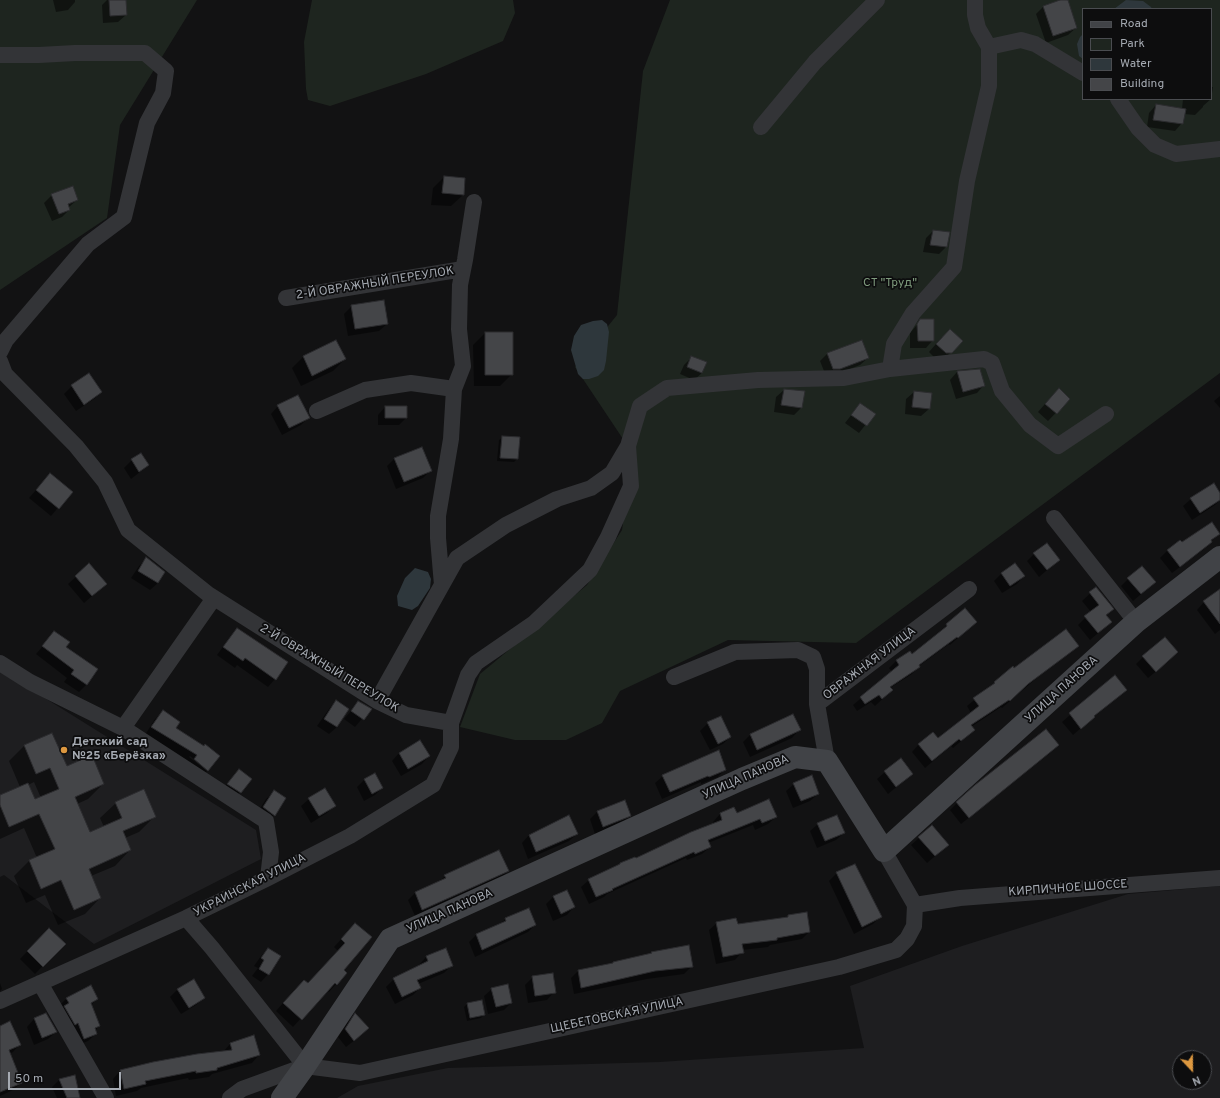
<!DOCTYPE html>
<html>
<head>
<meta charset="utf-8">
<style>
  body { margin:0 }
  #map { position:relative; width:1220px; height:1098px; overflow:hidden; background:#121213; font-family:Overpass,sans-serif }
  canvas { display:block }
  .legend { position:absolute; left:1082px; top:8px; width:130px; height:92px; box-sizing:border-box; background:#0d0d0e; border:1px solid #4a4c50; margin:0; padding:5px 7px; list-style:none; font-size:12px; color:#a5aab2 }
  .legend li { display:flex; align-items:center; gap:8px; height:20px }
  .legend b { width:20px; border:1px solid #4a4c50 }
  .north { position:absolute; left:1172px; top:1050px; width:40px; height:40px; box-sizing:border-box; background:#0d0d0e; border:1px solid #4a4c50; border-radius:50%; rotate:158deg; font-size:11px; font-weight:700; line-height:16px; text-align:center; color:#a5aab2 }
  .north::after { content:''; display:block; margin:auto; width:14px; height:18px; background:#dd9840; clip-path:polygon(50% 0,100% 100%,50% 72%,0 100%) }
  .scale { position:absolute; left:8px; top:1072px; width:113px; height:18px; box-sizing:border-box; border:2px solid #a5aab2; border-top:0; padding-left:5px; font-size:12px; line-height:14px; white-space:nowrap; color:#a5aab2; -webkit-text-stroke:3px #0d0d0e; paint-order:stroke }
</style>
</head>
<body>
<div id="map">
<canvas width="1220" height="1098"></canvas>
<ul class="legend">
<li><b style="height:5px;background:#414347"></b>Road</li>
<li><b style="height:11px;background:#1e251f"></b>Park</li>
<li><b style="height:11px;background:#2e373c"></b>Water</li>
<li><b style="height:11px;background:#444548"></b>Building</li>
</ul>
<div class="north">N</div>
<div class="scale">50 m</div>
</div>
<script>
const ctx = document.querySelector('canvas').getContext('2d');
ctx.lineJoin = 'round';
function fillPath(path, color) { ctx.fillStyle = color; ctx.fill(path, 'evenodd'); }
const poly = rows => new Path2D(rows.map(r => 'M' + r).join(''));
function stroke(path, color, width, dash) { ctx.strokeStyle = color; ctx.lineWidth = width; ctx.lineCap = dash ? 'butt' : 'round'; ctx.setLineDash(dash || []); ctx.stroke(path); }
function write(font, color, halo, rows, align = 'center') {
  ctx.font = font + ' Overpass,sans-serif'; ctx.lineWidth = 3.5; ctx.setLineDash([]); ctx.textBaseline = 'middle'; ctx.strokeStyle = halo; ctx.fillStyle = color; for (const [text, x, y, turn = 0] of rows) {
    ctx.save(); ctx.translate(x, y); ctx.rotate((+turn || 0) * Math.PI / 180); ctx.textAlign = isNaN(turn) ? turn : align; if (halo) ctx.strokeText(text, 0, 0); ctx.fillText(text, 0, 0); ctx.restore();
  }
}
const built = poly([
  [0,670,256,830,261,859,94,944,4,875,0,877],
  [1220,886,1220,1098,337,1098,358,1086,448,1068,660,1062,864,1048,850,986,962,946,1128,894],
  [1180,1058,1204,1058,1204,1082,1180,1082]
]);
const green = poly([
  [0,0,197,0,120,125,107,218,0,290],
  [312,0,513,0,515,13,503,41,426,74,330,106,308,100,306,89,304,42],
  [670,0,1220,0,1220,373,856,643,728,640,620,691,602,723,566,740,515,740,460,727,480,674,587,585,622,530,633,454,575,367,617,315,643,71],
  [1083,9,1211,9,1211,99,1083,99]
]);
const water = poly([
  [1126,0,1143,1,1151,7,1152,9,1114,9],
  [1083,34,1083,59,1079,56,1077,44,1080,37],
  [602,320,607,324,609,332,606,361,604,370,598,376,589,379,583,379,578,374,571,350,574,336,581,325,593,321],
  [415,568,428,572,431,579,430,588,418,606,412,610,398,606,397,596,405,578]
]);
const shadow = poly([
  [53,0,75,0,75,2,68,10,56,12],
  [107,0,125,0,126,15,118,22,103,23,102,5],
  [1063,0,1066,0,1076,28,1068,35,1046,43,1036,14,1044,6],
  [1211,87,1213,87,1211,99],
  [1183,99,1211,99,1203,106,1203,107,1195,115,1184,114,1182,123,1175,131,1147,127,1149,113,1156,105,1182,109],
  [444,177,463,195,451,206,431,205,433,188],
  [52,195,77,200,68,208,69,210,62,217,52,221,44,203],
  [933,231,946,247,939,254,923,252,926,238],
  [352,306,387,324,379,331,348,336,344,314],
  [921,320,933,340,926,348,910,348,910,333],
  [485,333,512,333,512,374,500,386,474,386,473,345],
  [942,337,951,352,943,360,938,361,929,352],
  [336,341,345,359,333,371,301,386,292,368,303,357],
  [828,353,868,358,860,365,832,376,826,376,820,361],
  [692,357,702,373,694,380,680,374,684,365],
  [980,370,984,385,977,393,956,399,950,380,957,372],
  [89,374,101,392,94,399,76,411,64,394,72,386],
  [784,390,804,392,801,408,794,415,774,412,776,397],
  [914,392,931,394,929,409,921,416,905,414,906,399],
  [1220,396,1220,408,1214,401],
  [1051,397,1069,399,1048,421,1038,412],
  [860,404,874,414,859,433,845,423],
  [278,406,309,417,301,425,282,435,271,414],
  [385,407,406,418,399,425,378,425,378,415],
  [503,437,519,438,517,459,514,462,497,461,499,440],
  [141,454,148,465,140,472,131,479,124,468,132,460],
  [394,459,430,471,423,478,396,489,387,466],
  [50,474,71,492,51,516,29,498],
  [1220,494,1220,500,1215,505,1192,520,1183,506,1191,499],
  [1218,534,1204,549,1172,573,1160,558,1168,550,1181,543],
  [1034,554,1059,560,1039,577,1027,561],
  [146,559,158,583,150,590,131,578,139,566],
  [89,565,98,591,84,603,68,584],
  [1002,573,1024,576,1017,584,1002,593,994,581],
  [1128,579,1147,589,1133,601,1121,586],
  [1096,588,1112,609,1106,615,1111,622,1090,640,1078,625,1091,612,1082,601],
  [1220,590,1220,630,1215,634,1197,610,1204,602],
  [976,622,950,645,949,644,919,666,912,674,890,688,892,690,875,706,871,702,857,711,853,705,892,672,889,668,896,661,910,652,912,655,947,625],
  [237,629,275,679,268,687,237,665,235,668,217,655,230,637],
  [55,632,65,647,97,669,86,685,79,692,64,682,67,678,36,654],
  [1077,646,1070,653,1053,664,1002,708,1001,707,971,727,974,730,966,737,953,748,951,746,925,768,912,752,919,744,938,739,971,713,967,706,1013,668,1014,669],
  [1143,657,1170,660,1148,678,1136,664],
  [1114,677,1125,690,1073,735,1062,722],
  [336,701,337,727,329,734,317,726,329,709],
  [359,702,370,709,355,727,344,719],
  [163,712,175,728,204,747,208,770,190,756,189,757,207,771,200,778,145,735,155,719],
  [708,723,730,737,723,744,710,750,700,731],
  [799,730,792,738,750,757,743,742,750,735],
  [52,734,66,767,103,784,88,799,77,804,90,833,104,827,100,818,116,803,154,817,139,832,125,838,130,850,115,866,91,876,100,898,85,914,58,925,45,895,26,903,14,876,29,861,37,858,24,828,0,839,0,796,20,787,9,761,24,746],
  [34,782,41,798,35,800,28,785],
  [1058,745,1051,752,961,824,950,810,957,803],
  [399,753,429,756,422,764,401,776,392,761],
  [725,769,718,777,701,784,701,782,662,799,655,783,663,776],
  [239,770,251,779,233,800,220,792],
  [885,772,912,774,888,794,877,779],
  [375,774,382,788,375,795,364,801,357,787,364,780],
  [794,784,818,794,810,801,793,808,786,791],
  [274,792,274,815,267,822,256,815,266,799],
  [309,799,334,806,327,813,311,823,301,806],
  [734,809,736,814,776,817,768,824,755,830,753,825,708,843,710,847,702,854,687,860,686,858,607,894,604,897,589,904,581,887,589,880,714,825,713,822,720,814],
  [597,812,629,816,622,823,595,834,590,819],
  [568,817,577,834,569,841,528,859,522,843,529,835],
  [818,824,844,833,836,840,817,848,810,831],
  [919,838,940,852,927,863,911,845],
  [508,871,501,878,415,916,408,900,415,893,438,883,445,876],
  [837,873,880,917,873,924,854,934,829,881],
  [567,891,574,907,567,915,553,921,546,904,553,897],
  [788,916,809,932,802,939,770,945,768,947,742,950,742,952,735,960,716,964,709,930,717,923,737,926,786,918],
  [506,919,535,925,528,932,475,957,469,942,476,935,500,924],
  [355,924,342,970,346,973,329,992,327,990,293,1027,276,1011,296,988,307,984,338,951,334,947],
  [49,929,64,944,35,974,20,959],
  [268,949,268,974,261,982,252,976,258,968,254,966,261,956],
  [445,950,452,965,444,973,418,984,420,988,413,995,395,1004,386,987,394,979,420,966,419,965,426,957],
  [692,966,684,974,647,979,574,994,571,978,578,971],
  [533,977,554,992,547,1000,528,1003,525,985],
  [0,983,2,989,0,991],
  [178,989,204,998,196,1005,181,1014,170,997],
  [492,989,511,1003,504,1010,488,1014,484,996],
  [67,998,97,999,91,1005,99,1026,95,1031,96,1034,88,1041,76,1046,59,1006],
  [467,1004,484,1014,481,1018,467,1021,464,1007],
  [355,1015,360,1036,346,1047,338,1037,348,1022],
  [34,1019,56,1032,48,1039,34,1045,27,1027],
  [0,1029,20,1044,13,1052,9,1054,21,1083,13,1090,0,1096],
  [230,1044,259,1055,252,1063,212,1074,209,1077,189,1080,188,1078,141,1088,137,1091,116,1096,113,1079,120,1071,154,1063,223,1052],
  [59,1080,79,1098,57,1098,52,1087]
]);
const building = poly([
  [109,0,126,0,127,15,110,16,109,0],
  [1060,0,1068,0,1077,28,1053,36,1043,6,1060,0],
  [1156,104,1186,109,1183,124,1153,120,1156,104],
  [444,176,465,178,464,195,442,193,444,176],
  [73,186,78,200,68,204,70,210,59,214,51,194,73,186],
  [933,230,950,232,947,247,930,245,933,230],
  [384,300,388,324,355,329,351,305,384,300],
  [920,319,934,319,934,341,918,341,917,324,920,319],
  [950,329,963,341,952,353,946,353,936,344,950,329],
  [485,332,513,332,513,375,485,375,485,332],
  [336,340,346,359,312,376,303,356,336,340],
  [862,340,869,358,840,369,833,369,827,353,862,340],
  [691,356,707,362,702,373,687,367,691,356],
  [980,369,985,386,963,392,957,371,980,369],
  [89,373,102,392,84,405,71,385,89,373],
  [1059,388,1070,399,1057,414,1045,404,1059,388],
  [784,389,805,391,802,408,781,405,784,389],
  [914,391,932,393,930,409,912,407,914,391],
  [298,395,310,418,289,428,277,405,298,395],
  [860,403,876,414,867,426,851,415,860,403],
  [385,406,407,406,407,418,385,418,385,406],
  [502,436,520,437,518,459,500,458,502,436],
  [422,447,432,471,404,482,394,458,422,447],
  [141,453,149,465,139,472,131,459,141,453],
  [50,473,73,492,59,509,36,490,50,473],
  [1214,483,1220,493,1220,500,1200,513,1190,498,1214,483],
  [1212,522,1220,534,1211,540,1212,542,1180,567,1167,550,1180,540,1182,542,1212,522],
  [1047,543,1060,560,1047,570,1033,553,1047,543],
  [146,557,165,572,158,583,138,571,146,557],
  [89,563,107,584,92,596,75,576,89,563],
  [1015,563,1025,576,1010,586,1001,573,1015,563],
  [1142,566,1156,582,1141,594,1127,578,1142,566],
  [1096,587,1114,609,1106,615,1112,622,1098,633,1084,616,1099,605,1089,592,1096,587],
  [1220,589,1220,624,1203,601,1220,589],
  [965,608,977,622,958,638,957,637,919,665,920,667,890,687,893,690,882,699,879,695,865,704,860,697,899,665,896,660,910,651,912,654,947,626,946,624,965,608],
  [237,628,288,662,276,680,245,658,243,661,223,647,237,628],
  [1066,629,1079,646,1028,684,1010,701,1009,700,971,725,975,730,961,741,959,739,932,761,918,744,933,732,938,738,979,706,973,698,995,683,994,682,1013,666,1014,668,1066,629],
  [54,631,70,642,66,647,98,669,87,685,71,674,74,670,42,646,54,631],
  [1165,637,1178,652,1156,672,1142,656,1165,637],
  [1115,675,1127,690,1094,716,1095,717,1081,729,1069,713,1115,675],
  [336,700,349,709,337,727,324,719,336,700],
  [358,701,372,709,364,720,351,711,358,701],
  [163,710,180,722,176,728,204,746,205,744,220,756,208,771,194,759,197,755,151,727,163,710],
  [793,714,801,730,757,750,750,734,793,714],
  [721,716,731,737,718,744,707,722,721,716],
  [1046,729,1059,745,969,818,956,802,975,785,1046,729],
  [52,733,67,766,92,755,104,784,75,797,90,832,122,818,115,802,144,789,156,817,123,831,131,850,89,869,101,898,74,910,61,880,41,889,29,860,55,849,39,814,9,827,0,805,0,795,28,783,35,799,59,789,50,768,36,774,24,745,52,733],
  [420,740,430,756,408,769,399,753,420,740],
  [719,750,726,770,709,777,708,776,670,792,662,775,719,750],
  [901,758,913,774,896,787,884,771,901,758],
  [239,769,252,779,241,793,227,784,239,769],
  [375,773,383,788,372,794,364,779,375,773],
  [812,775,819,794,801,801,793,783,812,775],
  [325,788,336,806,319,816,308,798,325,788],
  [274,790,286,798,275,816,263,807,274,790],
  [769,799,777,817,762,823,760,819,708,840,711,847,695,854,694,852,612,889,613,890,596,897,588,879,620,864,620,863,635,857,636,858,691,832,722,820,720,813,734,807,737,813,769,799],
  [625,800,631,816,603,827,597,811,625,800],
  [569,815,578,834,536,852,529,835,569,815],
  [837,815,845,833,825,841,817,823,837,815],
  [932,825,949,845,935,856,918,837,932,825],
  [499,850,509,871,422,910,415,892,446,878,444,875,499,850],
  [855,864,882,917,862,927,836,872,855,864],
  [567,890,575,907,561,914,553,896,567,890],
  [529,908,536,925,482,950,476,934,506,921,505,918,529,908],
  [807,912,810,932,777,938,777,940,742,944,744,953,723,957,716,922,736,918,738,924,788,917,788,915,807,912],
  [355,923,372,937,344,970,347,973,337,985,335,983,302,1020,283,1003,304,980,308,983,345,943,341,939,355,923],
  [49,928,66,944,43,967,27,951,49,928],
  [689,945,693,967,655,971,581,988,578,970,613,963,613,962,652,953,651,952,689,945],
  [268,948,281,956,269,975,259,969,264,960,261,958,268,948],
  [446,948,453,966,417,980,421,988,402,997,393,978,428,961,426,956,446,948],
  [553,973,556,993,535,996,532,976,553,973],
  [194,979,205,998,189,1008,177,989,194,979],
  [508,984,512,1003,496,1007,491,988,508,984],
  [91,985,98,999,91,1003,100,1026,95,1028,97,1034,84,1039,78,1023,75,1025,64,1006,69,1003,66,998,91,985],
  [482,1000,485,1015,470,1018,467,1003,482,1000],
  [46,1013,57,1032,42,1038,34,1018,46,1013],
  [355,1013,369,1028,354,1041,345,1029,355,1013],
  [10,1021,21,1045,9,1050,22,1083,0,1092,0,1026,10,1021],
  [254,1035,260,1055,217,1068,217,1070,196,1073,196,1071,145,1081,146,1084,124,1089,120,1070,153,1062,197,1054,232,1050,230,1043,254,1035],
  [75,1075,80,1098,67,1098,59,1079,75,1075]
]);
const street = poly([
  [975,0,975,15,978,28,989,47,1021,40,1035,44,1083,73],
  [0,55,39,55,75,53,145,53,166,71,163,93,147,123,124,217,88,244,6,340,0,352],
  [1118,99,1138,128,1155,145,1176,154,1220,149],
  [761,127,815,62,877,0],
  [286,298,463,269],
  [0,361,5,374,76,446,105,482,128,530,208,594,377,701,406,715,451,723],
  [890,369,984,359,992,363,1002,391,1030,425,1058,446,1106,414],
  [317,411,365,390,411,383,454,389],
  [1054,518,1136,622],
  [442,585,438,538,438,516,451,439,454,389,463,366,459,329,460,285,465,260,474,202],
  [0,663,30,682,123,728,266,821,271,852,268,878],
  [674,677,735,652,798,650,813,657,817,669,817,704],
  [377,701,457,558,506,525,557,499,591,488,612,473,628,446],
  [123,728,214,598],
  [827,761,817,704,969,589],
  [915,905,960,898,1220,878],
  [186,918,212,948,305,1066],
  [40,983,106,1098],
  [0,1001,186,918,268,878,350,836,433,785,451,747,451,723,468,675,476,663,534,623,590,570,608,537,631,486,628,446,640,406,667,388,758,380,844,378,890,369,894,344,913,313,954,267,967,181,989,86,989,47],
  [230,1098,242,1089,305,1066,360,1073,839,967,896,950,907,939,914,926,915,905,884,851]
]);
const secondary = poly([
  [282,1098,305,1066,390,939,742,779,795,757,827,761,884,851,1136,622,1220,557]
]);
const markers = [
  [64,750,4,"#dd9840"]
];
const streetNames = [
  ["2-Й ОВРАЖНЫЙ ПЕРЕУЛОК",375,284,-9],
  ["ОВРАЖНАЯ УЛИЦА",870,664,-37],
  ["2-Й ОВРАЖНЫЙ ПЕРЕУЛОК",329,669,31],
  ["УЛИЦА ПАНОВА",1062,690,-42],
  ["УЛИЦА ПАНОВА",746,778,-24],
  ["УКРАИНСКАЯ УЛИЦА",250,886,-27],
  ["КИРПИЧНОЕ ШОССЕ",1068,889,-4],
  ["УЛИЦА ПАНОВА",450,912,-24],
  ["ЩЕБЕТОВСКАЯ УЛИЦА",617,1016,-12]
];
const parkNames = [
  ["СТ \"Труд\"",890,284]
];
const poiNames = [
  ["Детский сад",72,743],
  ["№25 «Берёзка»",72,757]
];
fillPath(built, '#1e1e20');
fillPath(green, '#1e251f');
fillPath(water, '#2e373c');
fillPath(shadow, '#0007');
fillPath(building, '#444548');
stroke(building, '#2c2c2f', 1);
stroke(street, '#333437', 16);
stroke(secondary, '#414347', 22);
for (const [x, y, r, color] of markers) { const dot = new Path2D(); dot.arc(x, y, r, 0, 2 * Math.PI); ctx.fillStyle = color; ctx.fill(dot); stroke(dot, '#0d0d0e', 1.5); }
write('12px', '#a5aab2', '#0d0d0e', streetNames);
write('12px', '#7f9b7d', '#0d0d0e', parkNames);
write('bold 12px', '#a5aab2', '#0d0d0e', poiNames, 'left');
</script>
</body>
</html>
